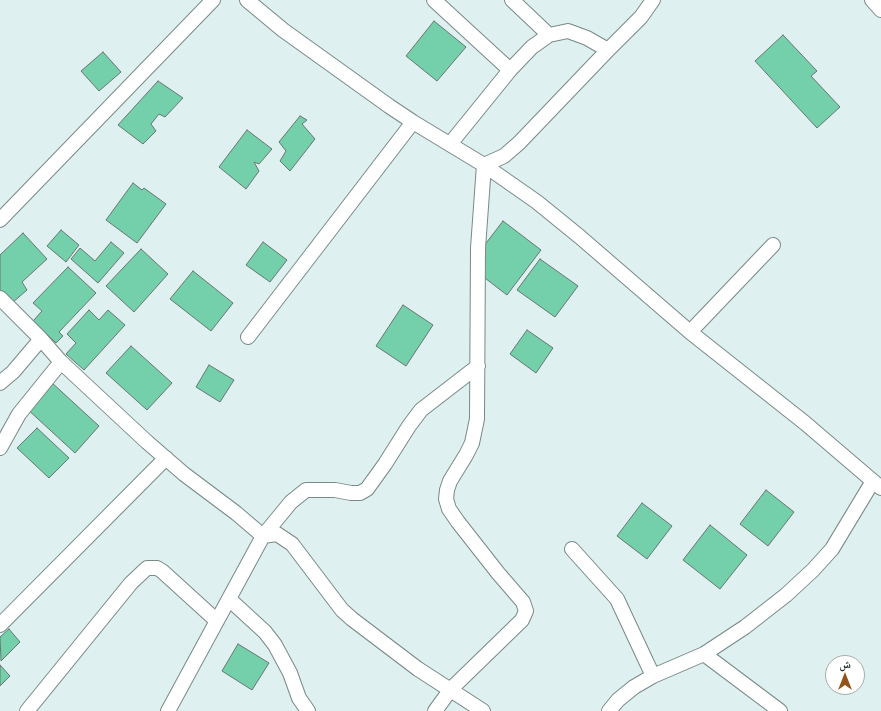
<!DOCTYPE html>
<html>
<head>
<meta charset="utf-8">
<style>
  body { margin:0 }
  #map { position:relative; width:881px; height:711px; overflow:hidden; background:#def0ef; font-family:"Crimson Pro","Noto Naskh Arabic",serif }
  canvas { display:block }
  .north { position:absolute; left:825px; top:655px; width:40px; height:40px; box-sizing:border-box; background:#fff; border:1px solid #a7aaaa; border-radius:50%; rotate:0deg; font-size:11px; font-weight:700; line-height:16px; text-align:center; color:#242b2a }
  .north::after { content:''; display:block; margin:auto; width:14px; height:18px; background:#915318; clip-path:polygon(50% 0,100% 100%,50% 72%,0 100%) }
</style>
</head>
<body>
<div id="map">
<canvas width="881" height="711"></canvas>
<div class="north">ش</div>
</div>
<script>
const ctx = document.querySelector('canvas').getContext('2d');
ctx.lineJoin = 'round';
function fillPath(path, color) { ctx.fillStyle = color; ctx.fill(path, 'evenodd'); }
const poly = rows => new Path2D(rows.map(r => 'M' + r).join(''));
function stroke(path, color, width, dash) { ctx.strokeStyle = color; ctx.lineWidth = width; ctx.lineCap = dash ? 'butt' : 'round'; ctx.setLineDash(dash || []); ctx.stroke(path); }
const building = poly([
  [434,21,466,47,437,81,406,56,434,21],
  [783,35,817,71,811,76,840,107,817,128,755,61,783,35],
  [103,52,121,72,99,91,81,71,103,52],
  [158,81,183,98,165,117,159,114,151,124,156,131,143,144,118,125,158,81],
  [300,116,307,120,302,124,315,139,290,171,280,161,286,151,279,142,300,116],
  [247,130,272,149,259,164,254,162,259,171,246,189,219,167,247,130],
  [133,183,142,190,144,188,166,204,137,243,106,220,133,183],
  [503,221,541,250,507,295,481,275,480,251,503,221],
  [61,230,79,245,66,262,47,246,61,230],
  [23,233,47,259,22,282,27,290,12,303,0,290,0,255,23,233],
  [111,242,124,253,98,283,71,259,80,248,95,261,111,242],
  [263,242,287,260,270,282,246,265,263,242],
  [141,249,168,274,134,312,106,286,141,249],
  [540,259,578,286,555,317,517,290,540,259],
  [68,267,96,293,59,332,63,336,56,343,33,321,42,311,33,303,68,267],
  [193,271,233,303,211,331,170,299,193,271],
  [403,305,433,325,406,366,376,346,403,305],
  [89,310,99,320,108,310,125,325,84,370,66,354,76,343,67,334,89,310],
  [527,330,553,348,536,373,510,354,527,330],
  [131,346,172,383,147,410,106,373,131,346],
  [209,365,234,380,220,402,196,387,209,365],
  [50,381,99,426,75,453,25,407,50,381],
  [37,428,69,458,49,478,17,448,37,428],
  [766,490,794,512,768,546,740,524,766,490],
  [642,503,672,526,647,559,617,536,642,503],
  [710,525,747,555,720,589,683,560,710,525],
  [9,629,20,642,1,661,0,637,9,629],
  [238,644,269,663,252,690,222,671,238,644],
  [0,665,10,676,0,686,0,665]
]);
const street = poly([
  [247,0,283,30,389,106,413,122,484,165,537,202,580,237,690,332,805,423,881,488],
  [434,0,510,70],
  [512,0,549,35],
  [872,0,881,10],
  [450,144,510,70,532,47,549,35,568,31,587,38,608,50],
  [484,165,504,156,519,143,608,50,641,17,653,0],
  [0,220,213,0],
  [0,298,41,339,61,362,147,442,184,474,236,513,263,536,277,534,292,544,342,610,352,619,418,669,483,711],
  [690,332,773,245],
  [248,337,413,122],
  [0,383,13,372,41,339],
  [0,448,19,414,61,362],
  [572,549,617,599,653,676],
  [229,599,265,632,275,645,290,673,299,698,308,711],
  [0,625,166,458],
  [704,654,780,711],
  [27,711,131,583,147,568,157,568,162,571,217,621],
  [168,711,263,536,291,502,306,490,335,490,351,493,360,493,367,489,385,464,409,426,421,410,478,366],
  [435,711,451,689,522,620,526,611,523,602,498,573,458,522,449,509,446,499,447,490,450,481,466,455,472,443,477,419,478,248,484,165],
  [609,711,618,700,634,687,653,676,704,654,745,627,786,595,813,570,832,549,873,481]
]);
fillPath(building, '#74d0ab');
stroke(building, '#67766f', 1);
stroke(street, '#788988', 16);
stroke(street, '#fff', 14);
</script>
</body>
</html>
